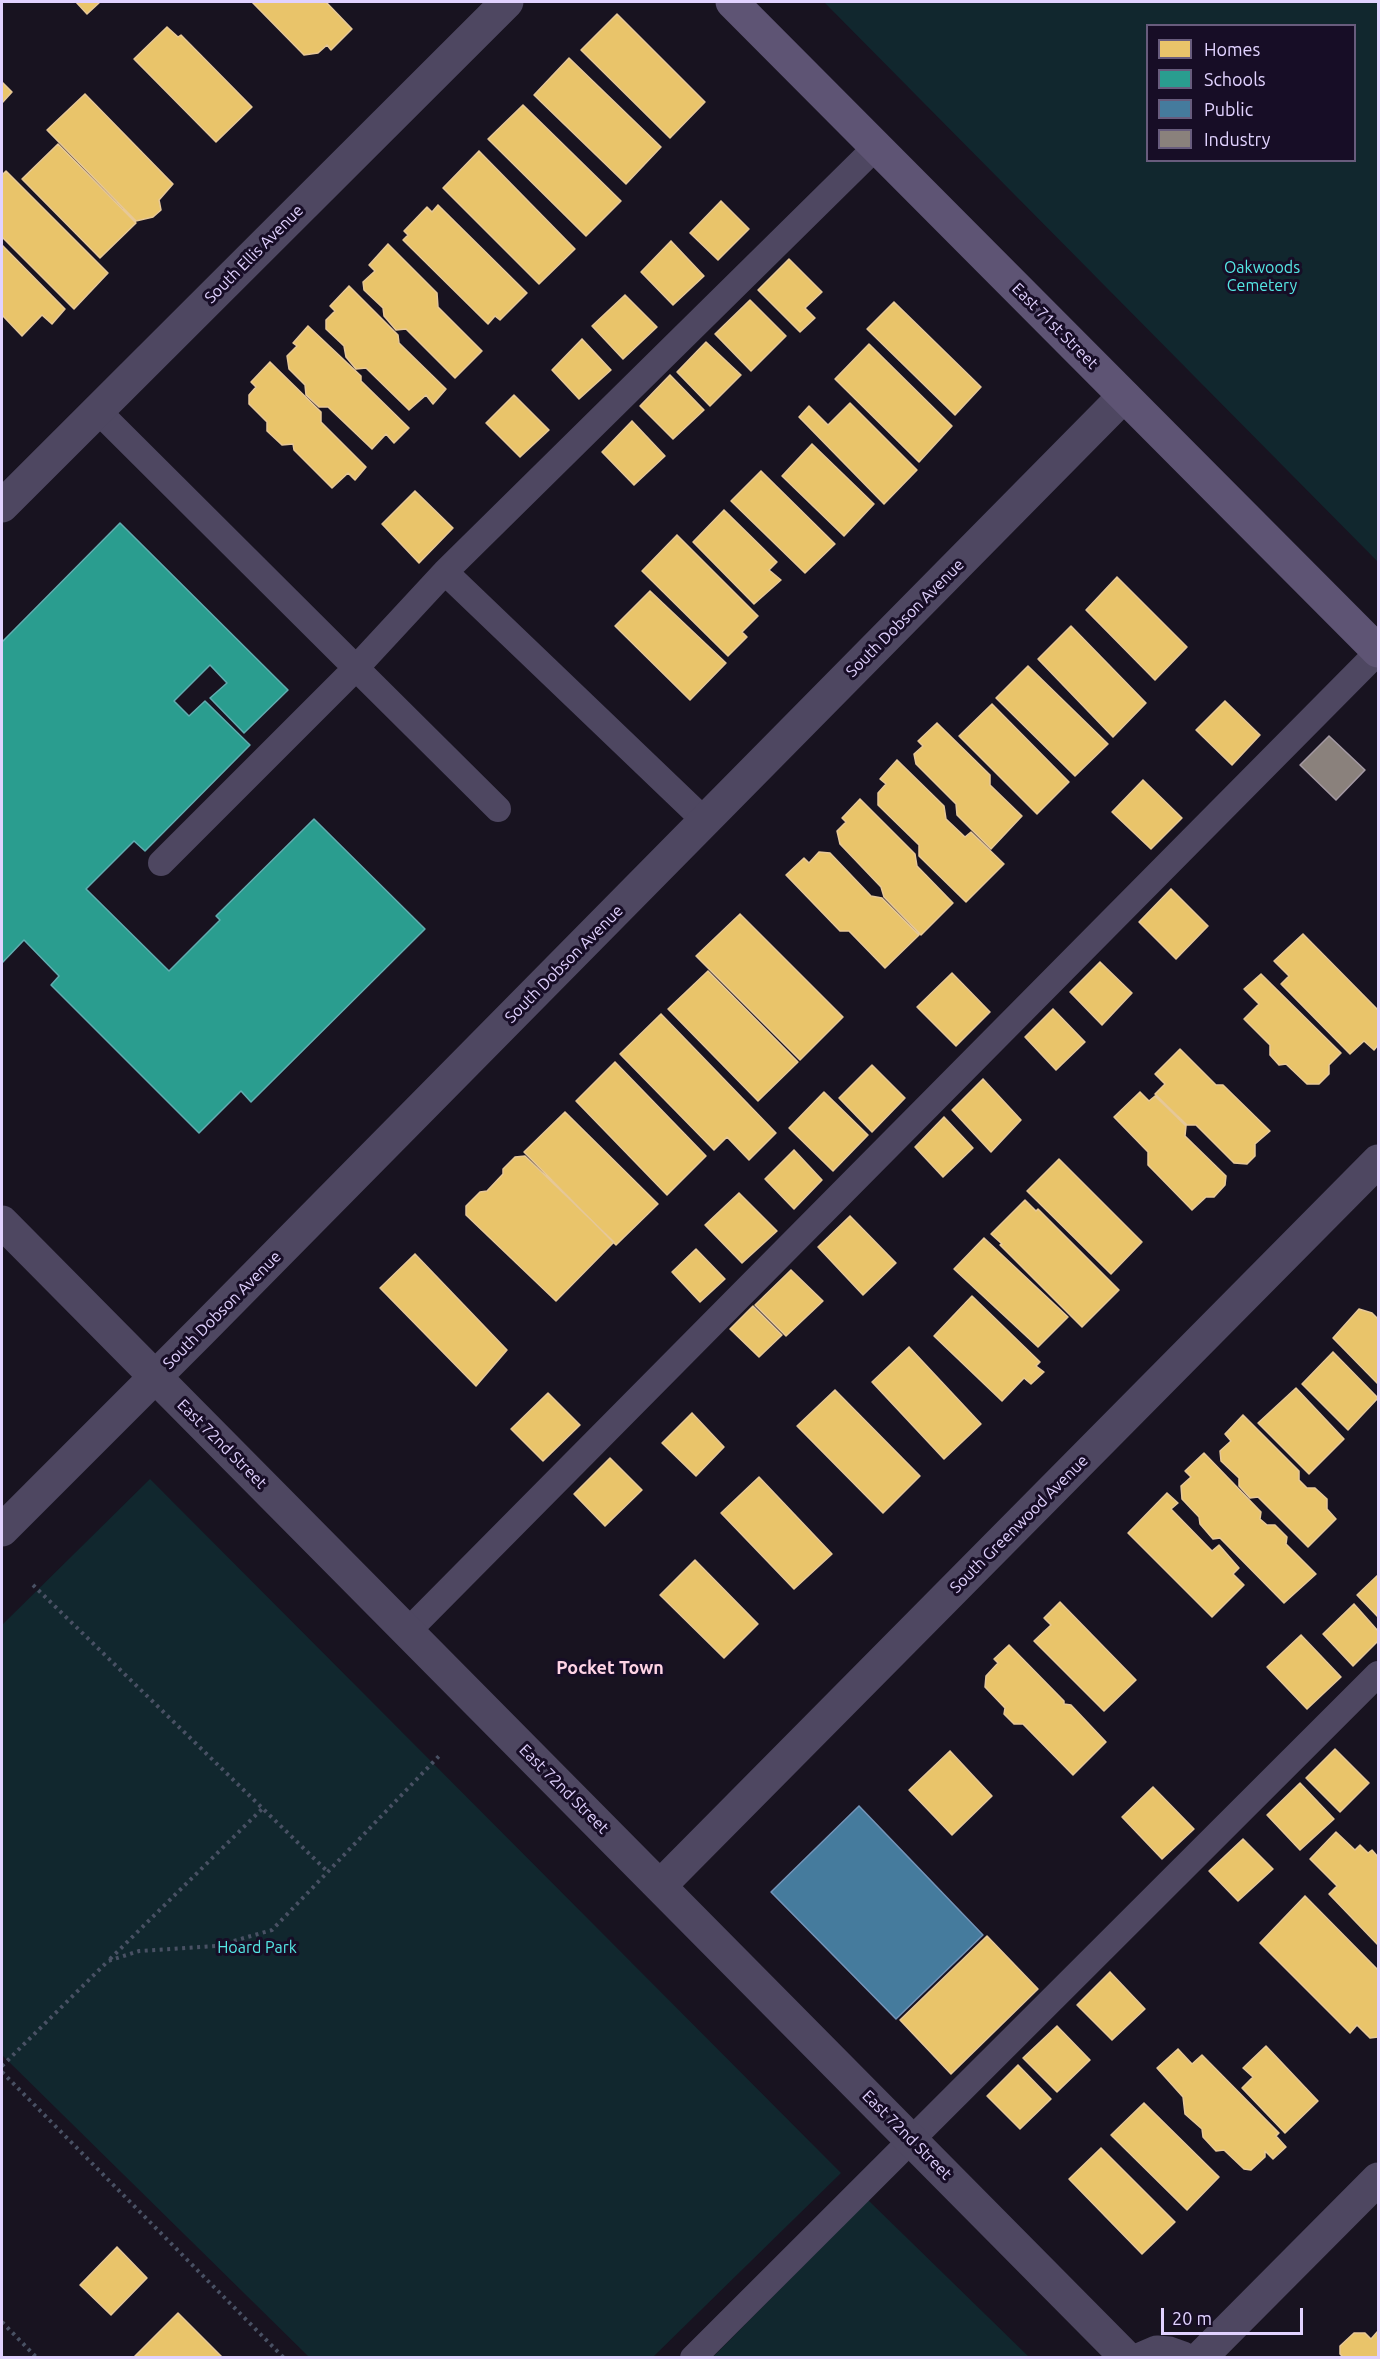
<!DOCTYPE html>
<html>
<head>
<meta charset="utf-8">
<style>
  body { margin:0 }
  #map { position:relative; width:1380px; height:2359px; overflow:hidden; background:#181320; font-family:Ubuntu,sans-serif }
  canvas { display:block }
  .frame { position:absolute; inset:0; border:3px solid #e1d2ff; pointer-events:none }
  .legend { position:absolute; left:1146px; top:24px; width:210px; height:138px; box-sizing:border-box; background:#170d26; border:2px solid #685c7d; margin:0; padding:8px 10px; list-style:none; font-size:18px; color:#e1d2ff }
  .legend li { display:flex; align-items:center; gap:12px; height:30px }
  .legend b { width:30px; border:2px solid #685c7d }
  .scale { position:absolute; left:1161px; top:2308px; width:142px; height:27px; box-sizing:border-box; border:3px solid #e1d2ff; border-top:0; padding-left:8px; font-size:18px; line-height:21px; white-space:nowrap; color:#e1d2ff; -webkit-text-stroke:4px #170d26; paint-order:stroke }
</style>
</head>
<body>
<div id="map">
<canvas width="1380" height="2359"></canvas>
<div class="frame"></div>
<ul class="legend">
<li><b style="height:16px;background:#e9c46a"></b>Homes</li>
<li><b style="height:16px;background:#2a9d8f"></b>Schools</li>
<li><b style="height:16px;background:#457b9d"></b>Public</li>
<li><b style="height:16px;background:#8a817c"></b>Industry</li>
</ul>
<div class="scale">20 m</div>
</div>
<script>
const ctx = document.querySelector('canvas').getContext('2d');
ctx.lineJoin = 'round';
function fillPath(path, color) { ctx.fillStyle = color; ctx.fill(path, 'evenodd'); }
const poly = rows => new Path2D(rows.map(r => 'M' + r).join(''));
function stroke(path, color, width, dash) { ctx.strokeStyle = color; ctx.lineWidth = width; ctx.lineCap = dash ? 'butt' : 'round'; ctx.setLineDash(dash || []); ctx.stroke(path); }
function write(font, color, halo, rows, align = 'center') {
  ctx.font = font + ' Ubuntu,sans-serif'; ctx.lineWidth = 6; ctx.setLineDash([]); ctx.textBaseline = 'middle'; ctx.strokeStyle = halo; ctx.fillStyle = color; for (const [text, x, y, turn = 0] of rows) {
    ctx.save(); ctx.translate(x, y); ctx.rotate((+turn || 0) * Math.PI / 180); ctx.textAlign = isNaN(turn) ? turn : align; if (halo) ctx.strokeText(text, 0, 0); ctx.fillText(text, 0, 0); ctx.restore();
  }
}
const green = poly([
  [824,2,1378,2,1378,562],
  [1148,26,1354,26,1354,160,1148,160],
  [150,1479,841,2173,653,2357,309,2357,2,2055,2,1625],
  [868,2200,1029,2357,712,2358]
]);
const homes = poly([
  [76,2,100,2,87,14,76,2],
  [252,2,326,2,352,29,331,50,327,45,318,53,304,55,252,2],
  [617,14,705,102,670,138,581,50,617,14],
  [167,27,178,37,181,35,252,107,216,142,134,59,167,27],
  [569,58,661,147,626,184,534,95,569,58],
  [2,82,12,92,2,103,2,82],
  [85,94,173,184,159,200,161,210,153,217,136,221,47,130,85,94],
  [523,105,621,201,586,236,488,139,523,105],
  [58,144,136,223,100,258,22,179,58,144],
  [479,151,575,249,539,284,443,188,479,151],
  [6,171,108,273,74,309,2,237,2,175,6,171],
  [721,201,749,229,718,260,690,233,721,201],
  [438,205,527,293,500,320,495,316,488,324,403,240,408,235,404,231,427,207,432,212,438,205],
  [671,241,704,276,673,305,641,272,671,241],
  [388,244,437,293,438,307,482,351,455,378,406,329,396,330,384,316,383,308,364,290,363,282,375,271,369,265,388,244],
  [2,245,65,309,52,324,42,315,22,336,2,315,2,245],
  [789,259,822,292,805,308,815,318,800,332,758,290,789,259],
  [349,286,398,335,399,343,446,389,433,404,426,395,409,410,366,368,356,369,346,357,344,346,326,329,326,320,335,311,330,306,349,286],
  [625,295,657,327,623,359,592,326,625,295],
  [750,300,786,336,751,371,715,334,750,300],
  [894,302,981,387,955,415,867,329,894,302],
  [308,326,361,376,361,381,409,428,394,443,386,434,372,449,328,407,319,407,306,395,305,385,289,369,287,356,297,346,293,343,308,326],
  [582,339,611,370,579,399,552,370,582,339],
  [706,342,741,375,710,406,677,372,706,342],
  [869,344,952,426,919,462,835,379,869,344],
  [270,362,321,412,321,422,366,467,355,480,348,473,332,488,294,450,293,444,282,445,267,431,267,422,249,404,249,395,256,387,251,382,270,362],
  [670,375,704,410,673,439,640,406,670,375],
  [514,395,549,430,520,457,486,423,514,395],
  [850,403,917,470,884,504,799,417,809,406,828,425,850,403],
  [632,421,665,456,634,485,602,452,632,421],
  [812,444,874,504,844,536,782,476,812,444],
  [761,471,835,544,805,573,731,501,761,471],
  [415,491,453,528,419,563,382,524,415,491],
  [724,510,777,562,769,570,781,580,754,604,693,542,724,510],
  [677,535,758,616,742,632,747,637,728,656,642,571,677,535],
  [1117,577,1187,647,1155,680,1086,610,1117,577],
  [650,591,726,663,690,700,615,626,650,591],
  [1071,626,1146,703,1113,737,1038,659,1071,626],
  [1028,666,1108,744,1075,776,996,698,1028,666],
  [1225,701,1260,735,1232,765,1196,730,1225,701],
  [992,704,1069,782,1037,814,959,736,992,704],
  [937,723,990,775,990,785,1022,816,991,849,957,815,956,804,916,764,914,754,923,746,918,741,937,723],
  [897,760,944,806,946,819,965,837,971,832,1004,864,966,902,919,856,919,845,878,805,878,793,886,784,880,779,897,760],
  [1143,780,1182,818,1151,849,1112,812,1143,780],
  [860,799,915,854,917,866,953,903,921,935,884,897,881,887,840,844,837,831,846,822,842,818,860,799],
  [819,852,830,853,871,896,882,898,919,935,885,968,849,931,840,931,786,875,804,858,809,863,819,852],
  [1171,889,1208,926,1176,959,1139,922,1171,889],
  [740,914,843,1017,800,1060,696,956,740,914],
  [1303,934,1378,1010,1378,1045,1374,1050,1364,1041,1350,1054,1281,984,1289,976,1274,961,1303,934],
  [1100,962,1132,993,1102,1025,1070,992,1100,962],
  [708,971,798,1062,758,1101,668,1009,708,971],
  [952,973,990,1012,956,1046,917,1007,952,973],
  [1261,974,1341,1053,1329,1065,1329,1074,1319,1084,1307,1084,1286,1064,1279,1065,1270,1055,1270,1045,1244,1019,1259,1004,1244,989,1261,974],
  [1053,1009,1085,1042,1056,1070,1025,1037,1053,1009],
  [661,1014,776,1133,749,1160,727,1137,714,1150,620,1054,661,1014],
  [1180,1049,1216,1085,1223,1085,1270,1131,1255,1144,1255,1156,1247,1164,1234,1163,1196,1125,1187,1125,1155,1094,1165,1084,1155,1074,1180,1049],
  [615,1062,706,1156,667,1195,576,1101,615,1062],
  [872,1065,905,1098,872,1132,839,1098,872,1065],
  [983,1079,1021,1120,991,1152,952,1110,983,1079],
  [824,1092,868,1135,833,1171,789,1128,824,1092],
  [1140,1092,1149,1101,1155,1096,1186,1126,1185,1136,1226,1176,1225,1185,1214,1197,1206,1197,1192,1210,1148,1165,1148,1152,1114,1117,1140,1092],
  [565,1112,658,1204,616,1245,524,1152,565,1112],
  [944,1117,973,1148,943,1177,915,1147,944,1117],
  [794,1150,822,1180,794,1209,765,1179,794,1150],
  [525,1156,614,1242,556,1301,466,1215,466,1206,480,1192,487,1191,503,1174,503,1169,515,1157,525,1156],
  [1059,1159,1142,1242,1111,1274,1027,1191,1059,1159],
  [739,1193,777,1231,742,1263,705,1225,739,1193],
  [1025,1200,1036,1211,1038,1209,1119,1290,1082,1327,1000,1245,1002,1244,991,1234,1025,1200],
  [850,1216,896,1263,863,1295,818,1247,850,1216],
  [984,1238,1068,1317,1038,1347,954,1269,984,1238],
  [696,1249,725,1279,700,1302,672,1272,696,1249],
  [415,1254,507,1350,476,1386,380,1288,415,1254],
  [791,1270,823,1301,786,1336,755,1305,791,1270],
  [972,1296,1040,1362,1036,1366,1044,1372,1031,1384,1024,1378,1002,1401,934,1336,972,1296],
  [753,1306,782,1335,759,1357,730,1329,753,1306],
  [1359,1309,1372,1313,1378,1319,1378,1384,1333,1338,1359,1309],
  [909,1347,981,1424,944,1459,872,1382,909,1347],
  [1333,1352,1378,1398,1348,1430,1302,1384,1333,1352],
  [1296,1388,1344,1439,1309,1474,1258,1423,1296,1388],
  [835,1390,920,1476,883,1513,797,1426,835,1390],
  [548,1393,580,1425,543,1461,511,1429,548,1393],
  [692,1413,724,1447,696,1476,662,1443,692,1413],
  [1243,1415,1299,1471,1299,1480,1307,1488,1315,1488,1327,1499,1327,1509,1336,1519,1308,1547,1258,1497,1250,1498,1239,1486,1239,1478,1221,1461,1220,1451,1231,1441,1225,1434,1243,1415],
  [1204,1453,1261,1512,1260,1519,1267,1525,1275,1525,1287,1537,1286,1544,1316,1574,1284,1603,1220,1538,1213,1539,1200,1524,1199,1517,1182,1499,1181,1486,1191,1477,1185,1471,1204,1453],
  [610,1458,642,1490,605,1526,574,1494,610,1458],
  [759,1477,832,1554,794,1589,721,1513,759,1477],
  [1167,1493,1178,1503,1171,1509,1212,1551,1219,1545,1239,1568,1233,1574,1244,1585,1212,1617,1128,1533,1167,1493],
  [695,1560,758,1624,724,1658,660,1595,695,1560],
  [1378,1575,1378,1617,1357,1595,1378,1575],
  [1060,1602,1136,1680,1104,1711,1034,1641,1051,1625,1044,1618,1060,1602],
  [1354,1604,1378,1631,1378,1641,1353,1666,1323,1634,1354,1604],
  [1301,1635,1341,1677,1307,1709,1267,1667,1301,1635],
  [1009,1645,1064,1701,1064,1704,1071,1705,1106,1742,1073,1775,1023,1724,1014,1724,1004,1714,1005,1708,985,1687,986,1676,998,1663,994,1659,1009,1645],
  [1335,1749,1369,1783,1340,1812,1306,1778,1335,1749],
  [950,1751,992,1796,952,1835,909,1790,950,1751],
  [1300,1783,1334,1819,1300,1850,1267,1815,1300,1783],
  [1153,1787,1194,1829,1162,1859,1122,1817,1153,1787],
  [1336,1832,1355,1850,1360,1845,1368,1853,1372,1850,1378,1857,1378,1945,1329,1894,1337,1886,1310,1859,1336,1832],
  [1243,1839,1273,1869,1238,1901,1209,1871,1243,1839],
  [1305,1896,1378,1970,1378,2037,1370,2038,1357,2025,1350,2033,1260,1943,1305,1896],
  [987,1936,1038,1989,951,2074,900,2020,987,1936],
  [1110,1972,1145,2009,1112,2040,1077,2005,1110,1972],
  [1057,2026,1090,2060,1057,2092,1023,2058,1057,2026],
  [1266,2046,1318,2101,1285,2133,1242,2088,1253,2077,1243,2068,1266,2046],
  [1178,2049,1192,2064,1202,2055,1279,2133,1276,2136,1286,2147,1273,2159,1265,2151,1265,2157,1251,2170,1244,2169,1224,2150,1216,2151,1203,2137,1202,2129,1185,2114,1183,2097,1157,2068,1178,2049],
  [1018,2065,1051,2099,1020,2129,987,2096,1018,2065],
  [1144,2103,1219,2177,1187,2210,1111,2135,1144,2103],
  [1101,2148,1175,2222,1142,2254,1069,2179,1101,2148],
  [117,2247,147,2278,111,2315,80,2285,117,2247],
  [178,2313,223,2358,133,2358,178,2313],
  [1378,2331,1378,2358,1344,2358,1340,2354,1340,2346,1354,2333,1365,2333,1371,2339,1378,2331]
]);
const schools = poly([
  [120,523,288,690,244,733,210,698,227,683,210,665,174,701,189,716,205,701,250,745,145,851,134,841,86,889,169,971,220,920,216,916,314,819,425,929,251,1102,241,1091,199,1133,51,985,59,976,24,940,2,963,2,642,120,523]
]);
const public = poly([
  [859,1806,983,1935,896,2019,771,1892,859,1806]
]);
const industry = poly([
  [1329,736,1365,770,1336,800,1300,765,1329,736]
]);
const path = poly([
  [33,1585,328,1872],
  [110,1959,263,1808],
  [2,2066,108,1961,139,1951,216,1946,272,1930,440,1755],
  [2,2072,284,2358],
  [2,2322,37,2358]
]);
const lane = poly([
  [97,410,356,668,161,863],
  [445,572,705,821],
  [498,809,356,668,445,572,876,147],
  [408,1631,1378,652],
  [693,2358,1378,1674]
]);
const street = poly([
  [2,506,507,2],
  [2,1222,1127,2358],
  [2,1530,200,1332,1124,396],
  [660,1886,1378,1161],
  [1143,2358,1157,2352,1169,2353,1183,2358],
  [1200,2358,1378,2179]
]);
const secondary = poly([
  [732,2,1378,651]
]);
const streetNames = [
  ["South Ellis Avenue",254,254,-45],
  ["East 71st Street",1055,326,45],
  ["South Dobson Avenue",905,618,-45],
  ["South Dobson Avenue",564,964,-45],
  ["South Dobson Avenue",222,1310,-45],
  ["East 72nd Street",222,1444,45],
  ["South Greenwood Avenue",1019,1524,-45],
  ["East 72nd Street",564,1789,45],
  ["East 72nd Street",907,2135,45]
];
const parkNames = [
  ["Oakwoods",1262,268],
  ["Cemetery",1262,286],
  ["Hoard Park",257,1948]
];
const neighbourhoodNames = [
  ["Pocket Town",610,1668]
];
fillPath(green, '#11272e');
fillPath(homes, '#e9c46a');
stroke(homes, '#e7c897', 1.5);
fillPath(schools, '#2a9d8f');
stroke(schools, '#61adb1', 1.5);
fillPath(public, '#457b9d');
stroke(public, '#7495ba', 1.5);
fillPath(industry, '#8a817c');
stroke(industry, '#a499a3', 1.5);
stroke(path, '#495164', 4, [3, 4.5]);
stroke(lane, '#4e4761', 26);
stroke(street, '#4e4761', 33);
stroke(secondary, '#5e5474', 33);
write('16px', '#e1d2ff', '#170d26', streetNames);
write('16px', '#55e8e5', '#170d26', parkNames);
write('bold 18px', '#ffd4e5', '#170d26', neighbourhoodNames);
</script>
</body>
</html>
